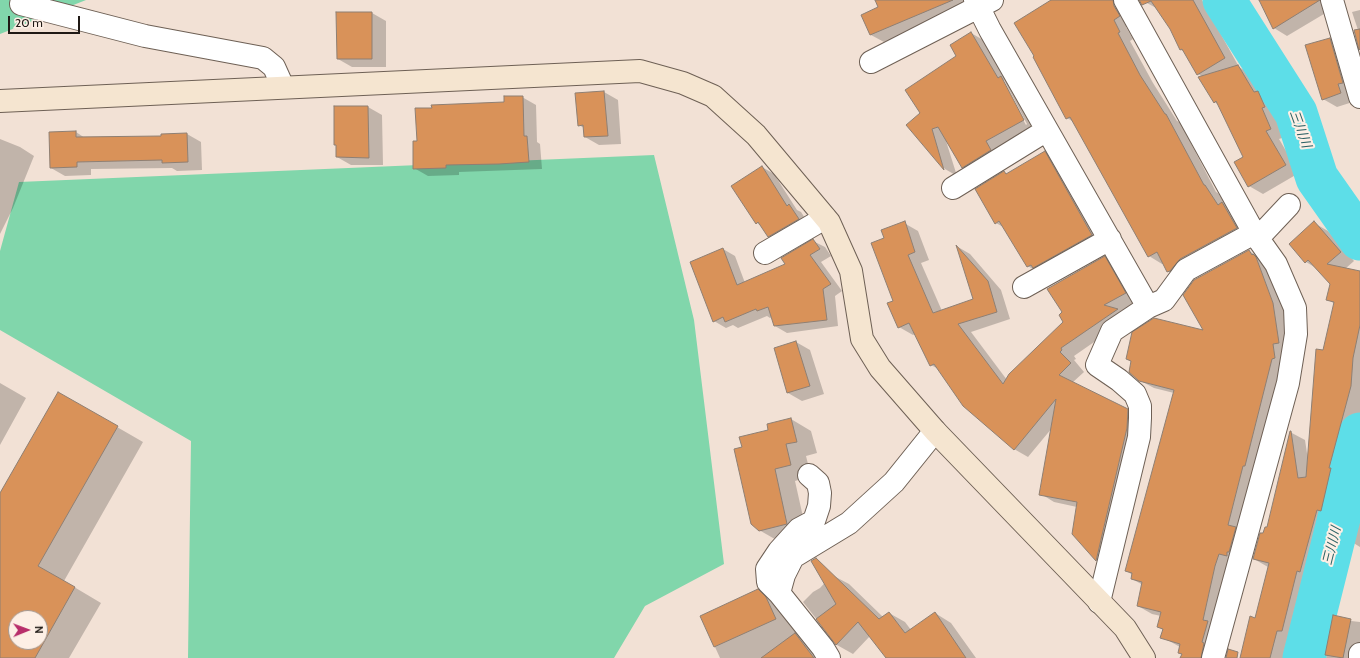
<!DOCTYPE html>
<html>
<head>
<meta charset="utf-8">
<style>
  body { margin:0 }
  #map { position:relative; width:1360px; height:658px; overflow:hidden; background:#f2e1d5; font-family:Cabin,sans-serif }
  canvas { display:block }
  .north { position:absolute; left:8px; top:610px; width:40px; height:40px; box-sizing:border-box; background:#fdefe5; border:1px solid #a49992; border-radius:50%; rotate:89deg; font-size:11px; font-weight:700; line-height:16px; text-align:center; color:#1f1915 }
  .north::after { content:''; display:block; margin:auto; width:14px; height:18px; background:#b82e6a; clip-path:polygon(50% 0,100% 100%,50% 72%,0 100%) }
  .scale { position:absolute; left:8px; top:16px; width:72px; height:18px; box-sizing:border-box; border:2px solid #1f1915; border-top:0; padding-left:5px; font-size:12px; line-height:14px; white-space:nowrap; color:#1f1915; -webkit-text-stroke:3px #fdefe5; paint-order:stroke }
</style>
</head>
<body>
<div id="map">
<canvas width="1360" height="658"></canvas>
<div class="north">N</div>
<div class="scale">20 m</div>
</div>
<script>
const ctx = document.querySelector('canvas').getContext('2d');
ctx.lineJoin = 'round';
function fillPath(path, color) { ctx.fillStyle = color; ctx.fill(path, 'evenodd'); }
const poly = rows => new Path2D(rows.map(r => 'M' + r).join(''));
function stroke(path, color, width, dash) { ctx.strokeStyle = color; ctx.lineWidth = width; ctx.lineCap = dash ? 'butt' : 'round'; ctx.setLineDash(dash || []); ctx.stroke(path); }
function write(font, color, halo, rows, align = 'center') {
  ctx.font = font + ' Cabin,"Noto Sans JP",sans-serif'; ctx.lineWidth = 4; ctx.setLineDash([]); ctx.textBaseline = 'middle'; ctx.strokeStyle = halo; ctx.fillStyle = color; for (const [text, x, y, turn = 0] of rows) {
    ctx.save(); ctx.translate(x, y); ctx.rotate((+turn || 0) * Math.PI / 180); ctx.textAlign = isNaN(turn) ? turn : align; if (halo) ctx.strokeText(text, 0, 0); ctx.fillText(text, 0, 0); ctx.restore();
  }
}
const green = poly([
  [0,0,86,0,0,34],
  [654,155,694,320,724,564,645,606,614,658,188,658,191,441,0,330,0,251,19,182]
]);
const shadow = poly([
  [876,0,964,0,966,5,936,20,884,42,871,35,879,8],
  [1061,0,1111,0,1128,26,1126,27,1133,39,1130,41,1153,83,1177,121,1180,122,1216,192,1218,193,1227,206,1235,211,1249,236,1181,278,1168,271,1164,263,1162,264,1149,256,1074,122,1067,118],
  [1145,0,1202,0,1239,67,1252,75,1265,96,1272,100,1278,115,1275,116,1285,137,1279,139,1299,173,1263,194,1249,186,1244,157,1219,105,1214,102,1203,77,1198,74,1185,52,1181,50,1171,29,1158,9,1147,3],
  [1260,0,1332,0,1334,8,1287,36,1274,28],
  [1360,10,1360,48,1358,30,1352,12],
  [372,13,386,21,386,67,352,67,338,59],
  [971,33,985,41,1037,128,976,175,963,167,946,141,957,176,945,169,908,125,921,113],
  [1001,80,1004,80,1027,124,1026,125],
  [1330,39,1344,47,1359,100,1337,107,1323,99],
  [604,92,618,100,621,144,599,145,585,137,584,128,579,125,576,94],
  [522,97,536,105,537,142,540,144,542,169,459,172,459,175,428,176,414,168,418,142,506,103],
  [335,107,368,107,382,115,383,165,351,165,337,157],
  [76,132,85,138,162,137,187,134,201,142,202,170,177,171,172,168,91,169,91,175,65,176,51,168,50,133],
  [0,139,20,147,34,156,13,208,0,234],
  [1045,152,1059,160,1106,243,1042,275,1028,266,1005,228,996,223,1004,172,1007,174],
  [762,167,774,174,797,210,801,212,810,226,780,243,768,236,761,226,757,223],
  [904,223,918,231,929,260,921,263,942,311,974,300,958,247,970,254,1001,290,1010,319,971,332,1007,380,1065,322,1105,257,1118,265,1139,301,1121,311,1130,317,1074,356,1076,359,1074,360,1084,372,1072,383,1141,418,1110,568,1097,560,1073,534,1077,507,1054,502,1041,494,1052,428,1028,457,1014,449,940,370,931,365,915,334,913,335,899,327,885,239],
  [1314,223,1328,231,1354,261,1345,269,1360,272,1360,413,1343,476,1344,477,1335,519,1331,518,1314,579,1311,579,1296,639,1291,638,1286,658,1241,658,1256,619,1268,567,1254,559,1268,528,1290,432,1305,440,1308,460,1324,351,1335,304,1327,299,1331,284,1318,269,1306,262],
  [813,241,825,247,831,256,821,262,842,291,835,296,838,326,787,333,775,326,772,317,770,318,767,316,738,328,733,325,726,328,714,321,723,249,735,256,745,283,787,264],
  [1249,251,1263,259,1287,312,1292,351,1213,658,1189,658,1179,652,1180,647,1162,637,1163,630,1158,627,1161,616,1152,614,1138,606,1143,585,1132,579,1133,575,1126,571,1174,393,1154,388,1139,380,1132,362,1127,359,1205,332],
  [796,342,810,350,824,394,802,401,788,393,775,349],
  [0,383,26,398,0,445],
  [58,393,143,442,64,581,101,603,69,658,0,658,0,495],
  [16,618,40,618,40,642,16,642],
  [791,419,811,431,817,453,806,456,811,476,795,481,807,535,780,542,759,530,743,448,769,430],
  [1360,511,1360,547,1352,542],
  [832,575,849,584,883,617,889,613,905,622,911,630,935,613,951,623,976,658,887,658,870,636,853,654,837,645,803,602,813,592,820,588],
  [758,591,772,599,821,658,720,658,701,616],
  [1334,619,1360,622,1360,658,1326,658]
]);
const river = poly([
  [1224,0,1296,113,1317,178,1360,239],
  [1304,658,1360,434]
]);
const building = poly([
  [875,0,953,0,870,35,861,15,878,7,875,0],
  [1051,0,1113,0,1114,6,1120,16,1114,20,1120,32,1118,33,1140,75,1165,114,1166,114,1204,185,1205,185,1218,205,1222,202,1237,228,1180,259,1170,271,1167,272,1157,252,1148,257,1070,117,1066,119,1033,57,1034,56,1014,23,1051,0],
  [1139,0,1193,0,1225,58,1197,75,1182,49,1180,50,1170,29,1151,1,1142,5,1139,0],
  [1259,0,1320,0,1273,29,1259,0],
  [336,12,372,12,372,59,337,59,336,12],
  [1360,29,1360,49,1359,50,1354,30,1360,29],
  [971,32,998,78,1001,76,1024,120,986,141,991,150,962,168,938,127,932,129,944,170,906,125,920,113,905,90,956,56,950,45,971,32],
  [1330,38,1343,83,1338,84,1341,93,1322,100,1305,45,1330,38],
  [1238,65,1254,92,1258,91,1265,107,1262,108,1271,129,1266,131,1286,165,1248,187,1234,162,1243,157,1216,101,1214,103,1198,77,1238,65],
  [604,91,608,136,584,137,583,125,578,126,575,93,604,91],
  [504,96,523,96,524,136,527,136,529,162,499,164,446,165,446,168,413,169,413,141,417,141,415,108,432,108,431,105,504,102,504,96],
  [334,106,368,106,369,158,336,157,336,145,334,145,334,106],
  [76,131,76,137,161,136,161,134,187,133,188,162,162,163,162,160,77,162,77,167,50,168,49,132,76,131],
  [1045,151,1092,235,1033,268,1031,265,1027,267,999,221,995,224,975,189,1004,171,1006,174,1045,151],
  [762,166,787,206,789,204,799,219,768,237,758,222,756,224,731,186,762,166],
  [905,221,915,252,908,255,933,313,973,299,956,245,988,281,997,312,958,324,1003,384,1009,374,1063,322,1059,315,1062,312,1047,289,1105,256,1126,293,1104,305,1118,309,1061,348,1062,350,1060,352,1071,363,1059,375,1128,409,1127,428,1096,561,1072,534,1077,502,1039,495,1056,399,1014,450,963,406,934,364,930,366,909,323,898,328,887,303,893,301,871,243,884,238,881,230,905,221],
  [1314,221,1341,252,1327,264,1360,271,1360,325,1353,358,1351,386,1329,468,1331,468,1321,511,1317,510,1300,572,1297,571,1282,631,1277,631,1270,658,1240,658,1250,616,1255,618,1269,563,1253,559,1260,533,1263,533,1265,527,1267,527,1290,431,1291,431,1298,478,1306,477,1316,349,1323,350,1334,302,1326,300,1330,284,1308,260,1305,263,1289,244,1314,221],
  [813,239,820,249,810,255,831,284,823,289,827,320,774,326,768,307,757,311,756,309,725,322,723,317,713,322,690,262,723,248,737,285,785,264,781,258,813,239],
  [1249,250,1252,255,1253,254,1256,257,1273,303,1279,343,1273,344,1275,358,1272,359,1245,466,1243,466,1228,525,1236,527,1229,552,1227,552,1227,556,1219,554,1215,566,1203,620,1208,621,1202,642,1204,643,1201,658,1180,658,1182,654,1178,653,1180,644,1160,638,1163,629,1157,627,1161,612,1137,606,1142,582,1131,579,1132,573,1125,571,1174,390,1139,381,1129,372,1131,361,1126,359,1132,332,1154,318,1203,330,1183,295,1194,280,1249,250],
  [796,341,810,386,787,393,774,348,796,341],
  [58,392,118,426,38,566,75,587,35,658,0,658,0,493,58,392],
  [16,618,40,618,40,642,16,642,16,618],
  [791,418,797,442,786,444,791,465,775,469,787,524,759,531,751,524,734,449,742,447,739,437,768,430,767,424,791,418],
  [816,558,879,619,889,612,905,633,935,612,966,658,886,658,858,622,836,645,816,619,836,604,811,561,816,558],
  [758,589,766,597,776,619,714,647,700,616,758,589],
  [1333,615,1351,619,1343,658,1325,655,1333,615],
  [795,633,814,658,761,658,795,633],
  [1228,649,1238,652,1237,658,1226,658,1228,649]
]);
const street = poly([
  [975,0,990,30,1148,307],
  [1125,0,1254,233,1276,264,1295,308,1296,334,1288,383,1213,658],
  [1332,0,1360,97],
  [21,4,145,36,263,58,274,67,283,87],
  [871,62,992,0],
  [953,188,1047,130],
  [1258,238,1289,205],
  [765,253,825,218],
  [1024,287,1110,239],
  [779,593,768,582,767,569,779,551,799,529,814,521,819,506,820,493,818,483,809,475],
  [1099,602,1139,437,1140,418,1140,406,1135,394,1119,380,1097,365,1112,331,1148,307,1164,300,1186,270,1254,233],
  [829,658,823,648,779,593,784,575,793,557,849,523,894,482,935,431],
  [1360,658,1360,654]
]);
const secondary = poly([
  [0,101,640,71,683,83,713,96,756,135,829,222,851,271,862,339,880,368,935,431,1125,628,1144,658]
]);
const waterNames = [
  ["三川川",1300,129,70],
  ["三川川",1332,546,-76]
];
fillPath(green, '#81d6ab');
fillPath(shadow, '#0003');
stroke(river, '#5ddee8', 43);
fillPath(building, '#d99259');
stroke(building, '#8e7f73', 1);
stroke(street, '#6e6055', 24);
stroke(secondary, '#6e6055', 24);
stroke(street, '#fff', 22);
stroke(secondary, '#f5e5d0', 22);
write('italic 13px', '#2b6165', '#fdefe5', waterNames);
</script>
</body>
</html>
